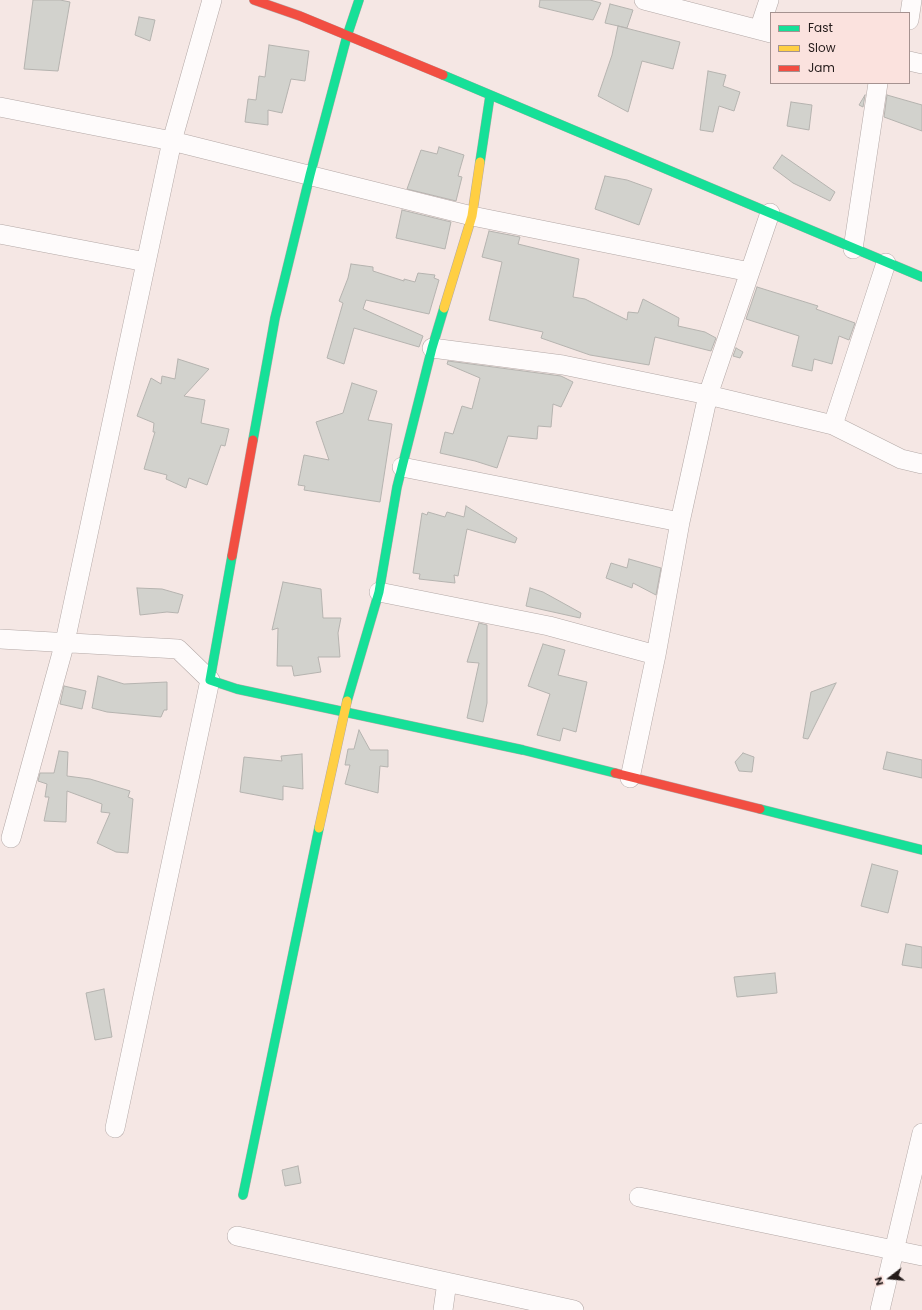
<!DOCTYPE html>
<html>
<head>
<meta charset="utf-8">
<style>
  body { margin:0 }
  #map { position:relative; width:922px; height:1310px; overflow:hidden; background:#f5e7e4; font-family:Poppins,sans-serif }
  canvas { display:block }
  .legend { position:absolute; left:770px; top:12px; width:140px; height:72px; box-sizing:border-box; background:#fbe2de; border:1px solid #a59290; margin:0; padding:5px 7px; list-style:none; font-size:12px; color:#241b1a }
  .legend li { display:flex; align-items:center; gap:8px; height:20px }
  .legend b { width:20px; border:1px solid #a59290 }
  .north { position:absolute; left:870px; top:1258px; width:40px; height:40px; -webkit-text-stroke:3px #fbe2de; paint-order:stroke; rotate:254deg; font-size:11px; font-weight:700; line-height:16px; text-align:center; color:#241b1a }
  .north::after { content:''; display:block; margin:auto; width:14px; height:18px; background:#241b1a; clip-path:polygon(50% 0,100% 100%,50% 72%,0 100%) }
</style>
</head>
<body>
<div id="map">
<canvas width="922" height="1310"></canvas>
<ul class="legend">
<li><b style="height:5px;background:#16e098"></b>Fast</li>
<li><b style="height:5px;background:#ffcf43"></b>Slow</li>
<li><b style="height:5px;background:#f24e42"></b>Jam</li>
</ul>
<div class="north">N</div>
</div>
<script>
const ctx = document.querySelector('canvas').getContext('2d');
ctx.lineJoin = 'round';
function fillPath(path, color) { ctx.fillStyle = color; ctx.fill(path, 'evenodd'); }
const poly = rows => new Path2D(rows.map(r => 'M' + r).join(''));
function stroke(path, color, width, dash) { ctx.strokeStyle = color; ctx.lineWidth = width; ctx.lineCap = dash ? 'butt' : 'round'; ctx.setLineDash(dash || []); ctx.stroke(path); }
const building = poly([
  [33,0,60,0,70,2,58,71,24,69,33,0],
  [540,0,590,0,601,3,593,20,539,7,540,0],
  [610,4,633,10,627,28,605,23,610,4],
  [139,17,155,20,150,41,135,35,139,17],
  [618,26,680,42,673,69,642,61,628,112,598,96,612,55,618,26],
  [269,45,309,51,305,81,291,79,282,113,268,110,268,125,245,122,248,99,256,100,259,76,265,77,269,45],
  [708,71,726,75,723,86,740,92,734,111,719,106,713,132,700,130,708,71],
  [865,95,863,107,859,105,865,95],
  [887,95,922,105,922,131,884,117,887,95],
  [791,102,812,105,809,130,787,126,791,102],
  [439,147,464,155,458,176,462,177,456,201,407,189,421,150,437,154,439,147],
  [782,155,835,192,830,201,793,183,773,168,782,155],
  [605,176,627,180,652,189,639,225,595,209,605,176],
  [402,210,451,222,445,249,396,238,402,210],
  [489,231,520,237,518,244,579,259,573,297,585,299,627,320,628,312,638,313,643,299,679,318,678,326,705,332,716,338,711,351,655,337,649,365,590,355,541,338,543,332,489,320,502,262,482,257,489,231],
  [351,264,373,267,373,271,404,281,404,279,415,282,418,273,435,275,434,278,439,280,429,314,366,300,363,309,423,336,419,347,354,328,344,364,327,358,343,303,339,301,348,278,351,264],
  [757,287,818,306,816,309,855,323,849,340,839,336,832,364,814,359,812,371,792,366,799,336,746,319,757,287],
  [736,348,743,352,740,358,733,356,736,348],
  [178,359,209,369,184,396,205,400,201,423,229,429,225,446,221,445,207,485,189,478,186,488,166,479,167,475,144,469,155,432,153,432,154,423,137,416,151,378,161,384,162,376,175,379,178,359],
  [448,361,561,376,573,382,561,407,553,404,551,427,538,426,537,439,508,436,497,468,475,461,440,453,445,432,453,434,462,406,472,409,480,378,447,364,448,361],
  [352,383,377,391,368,420,392,424,380,502,304,490,305,486,298,485,304,455,329,460,316,422,343,413,352,383],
  [466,506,517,538,515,543,467,529,458,576,454,575,455,583,419,579,420,574,413,573,422,513,427,515,428,512,445,517,447,512,464,517,466,506],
  [629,559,661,568,656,595,633,583,632,588,606,578,611,563,627,568,629,559],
  [283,582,321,589,323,618,341,618,338,633,340,657,318,657,321,672,294,676,292,666,277,666,278,628,272,630,283,582],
  [137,588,162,589,183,595,178,613,167,612,140,615,137,588],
  [530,588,543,592,581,613,580,618,526,606,530,588],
  [479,623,487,625,487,703,483,722,467,718,479,663,467,662,479,623],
  [543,644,565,650,558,675,587,682,576,732,563,728,560,741,537,735,550,694,528,686,543,644],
  [98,676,124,684,167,682,167,710,164,710,161,717,107,712,92,708,98,676],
  [836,683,808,739,803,738,811,692,836,683],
  [64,686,86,691,82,709,60,704,64,686],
  [359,730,370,750,388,750,388,767,380,766,378,793,345,784,350,765,345,765,348,749,354,749,359,730],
  [59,751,68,752,67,776,90,779,130,791,128,797,133,799,128,853,116,852,97,843,110,813,101,812,102,804,67,791,66,822,44,821,49,797,45,797,47,784,38,781,40,773,54,773,59,751],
  [887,752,922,760,922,778,883,769,887,752],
  [743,753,754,757,752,772,739,771,735,762,743,753],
  [302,754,303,789,283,786,283,800,240,792,244,757,282,761,281,756,302,754],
  [872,864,898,871,888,913,861,906,872,864],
  [906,944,922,947,922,968,902,965,906,944],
  [775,973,777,993,737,997,734,977,775,973],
  [104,989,112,1037,95,1040,86,993,104,989],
  [298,1166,301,1183,285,1186,282,1170,298,1166]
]);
const street = poly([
  [644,0,771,33],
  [909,20,912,0],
  [759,30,769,0],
  [909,61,922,64],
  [0,107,172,141,472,216,750,272],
  [0,234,146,262],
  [853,249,878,83],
  [432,348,563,365,708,395,833,425,886,263],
  [833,425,901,459,922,464],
  [402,467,680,522],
  [379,592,549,626,656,655],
  [0,639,178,649,210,680,115,1128],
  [630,778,656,655,680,522,708,395,770,213],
  [11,838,65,642,172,141,212,0],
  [639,1197,922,1256],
  [237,1236,574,1310],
  [443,1310,447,1282],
  [880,1310,922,1133]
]);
const fast = poly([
  [443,75,922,277],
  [480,162,490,96],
  [253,440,275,318,310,175,347,36,359,0],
  [232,556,210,680,237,689,523,750,615,773],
  [347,701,379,592,397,487,432,348,444,308],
  [760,809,922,850],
  [243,1195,319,828]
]);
const slow = poly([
  [444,308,472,216,480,162],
  [319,828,347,701]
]);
const jam = poly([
  [254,0,300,16,443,75],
  [232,556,253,440],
  [615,773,760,809]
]);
fillPath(building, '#d2d2cd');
stroke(building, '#b5b3af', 1);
stroke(street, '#b3a8a6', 20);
stroke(fast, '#b3a8a6', 10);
stroke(slow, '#b3a8a6', 10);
stroke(jam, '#b3a8a6', 10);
stroke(street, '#fefbfb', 19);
stroke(fast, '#16e098', 9);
stroke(slow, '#ffcf43', 9);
stroke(jam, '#f24e42', 9);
</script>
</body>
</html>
